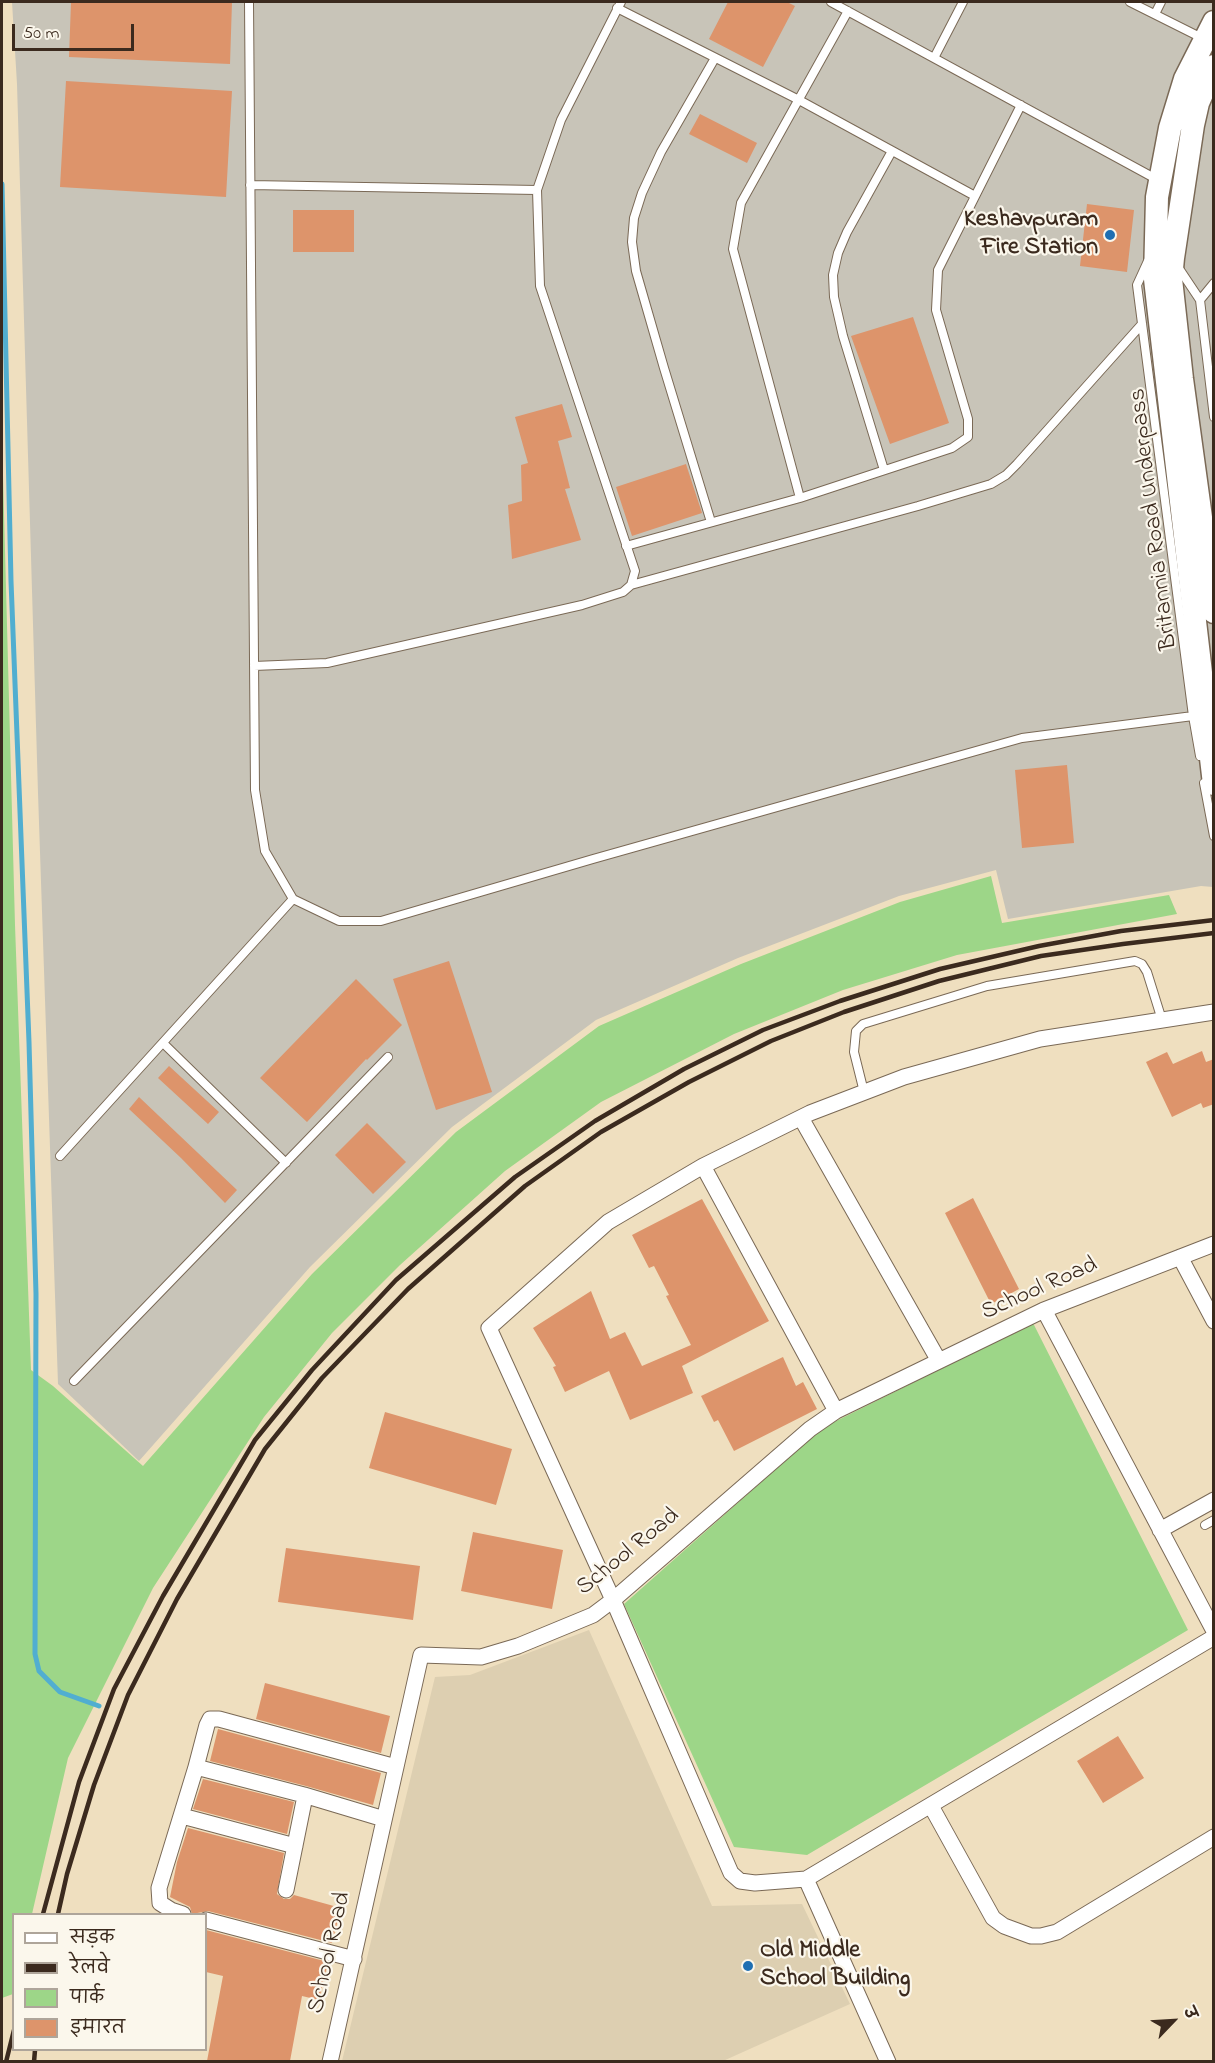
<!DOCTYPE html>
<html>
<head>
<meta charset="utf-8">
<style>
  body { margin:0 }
  #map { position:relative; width:1215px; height:2063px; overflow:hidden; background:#efdfbf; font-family:"Indie Flower","Playpen Sans Deva",sans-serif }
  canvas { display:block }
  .frame { position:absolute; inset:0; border:3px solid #3b2a1e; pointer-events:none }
  .legend { position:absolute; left:12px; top:1913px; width:195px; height:138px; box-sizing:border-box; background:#fbf7ec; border:2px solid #aea59a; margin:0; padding:8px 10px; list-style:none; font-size:18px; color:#3b2a1e }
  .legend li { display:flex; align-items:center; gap:12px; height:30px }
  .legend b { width:30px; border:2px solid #aea59a }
  .north { position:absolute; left:1143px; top:1991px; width:60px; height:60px; -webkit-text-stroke:4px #fbf7ec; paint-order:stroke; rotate:65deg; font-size:16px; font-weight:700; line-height:24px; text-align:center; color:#3b2a1e }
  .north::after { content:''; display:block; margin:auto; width:21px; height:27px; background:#3b2a1e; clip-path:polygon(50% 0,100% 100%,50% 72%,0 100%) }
  .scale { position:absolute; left:12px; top:24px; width:122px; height:27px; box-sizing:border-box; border:3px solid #3b2a1e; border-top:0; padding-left:8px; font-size:18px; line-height:21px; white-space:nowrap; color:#3b2a1e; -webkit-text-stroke:4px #fbf7ec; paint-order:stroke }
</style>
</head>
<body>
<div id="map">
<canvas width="1215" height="2063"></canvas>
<div class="frame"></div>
<ul class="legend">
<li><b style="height:8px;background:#fff"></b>सड़क</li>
<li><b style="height:8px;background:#3b2a1e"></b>रेलवे</li>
<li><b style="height:16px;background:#9dd688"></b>पार्क</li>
<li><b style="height:16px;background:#dd946b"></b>इमारत</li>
</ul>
<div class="north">उ</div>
<div class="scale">50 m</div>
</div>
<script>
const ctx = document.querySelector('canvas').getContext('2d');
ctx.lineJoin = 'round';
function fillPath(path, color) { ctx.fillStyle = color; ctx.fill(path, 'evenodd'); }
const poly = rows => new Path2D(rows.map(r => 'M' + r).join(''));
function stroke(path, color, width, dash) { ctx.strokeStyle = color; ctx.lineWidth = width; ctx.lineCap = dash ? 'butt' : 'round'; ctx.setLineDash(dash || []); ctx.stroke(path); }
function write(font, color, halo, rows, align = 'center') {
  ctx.font = font + ' "Indie Flower",sans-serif'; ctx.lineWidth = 4.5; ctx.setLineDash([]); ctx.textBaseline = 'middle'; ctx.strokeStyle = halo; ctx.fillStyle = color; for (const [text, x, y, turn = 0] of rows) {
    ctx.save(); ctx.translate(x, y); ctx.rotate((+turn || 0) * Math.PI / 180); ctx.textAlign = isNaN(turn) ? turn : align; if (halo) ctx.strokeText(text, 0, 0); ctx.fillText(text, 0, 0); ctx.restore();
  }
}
const built = poly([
  [589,1630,712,1906,802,1904,850,2004,723,2061,342,2061,435,1677,470,1675]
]);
const industrial = poly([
  [12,2,1213,2,1213,887,1201,886,1008,919,996,870,899,896,738,958,596,1020,452,1127,310,1267,139,1461,58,1384,38,793,17,84]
]);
const green = poly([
  [2,438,15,925,31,1370,53,1386,143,1466,312,1274,456,1132,599,1026,741,964,900,902,991,876,1002,923,1169,895,1177,914,957,955,843,990,734,1034,601,1102,505,1171,400,1265,332,1333,264,1417,153,1588,68,1758,32,1914,14,1914,13,1994,2,1998],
  [1033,1323,1188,1630,807,1855,734,1847,624,1604,822,1428]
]);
const stream = poly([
  [2,184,11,581,29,1042,36,1294,35,1654,39,1671,60,1692,99,1706]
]);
const building = poly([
  [71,2,232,2,230,64,69,57],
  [728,2,787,2,795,6,763,67,709,39],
  [66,81,232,91,226,197,60,187],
  [700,114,757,143,747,163,689,134],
  [1087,204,1134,210,1127,272,1080,266],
  [293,210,354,210,354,252,293,252],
  [913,317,949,423,890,444,851,336],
  [562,404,572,437,558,441,570,488,565,489,581,540,512,559,508,505,522,501,521,465,528,463,515,417],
  [686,464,702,513,632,536,616,487],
  [1067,765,1074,843,1022,848,1015,770],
  [449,961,492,1092,436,1110,393,979],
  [356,979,402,1025,367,1060,366,1059,307,1122,260,1078],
  [1202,1051,1206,1062,1214,1059,1214,1104,1203,1108,1201,1103,1172,1117,1146,1062,1167,1052,1173,1064],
  [169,1066,219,1112,208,1124,158,1078],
  [139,1097,237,1190,225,1203,181,1158,129,1109],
  [367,1123,406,1162,373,1194,335,1155],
  [973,1198,1019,1289,991,1304,945,1213],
  [702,1199,769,1321,682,1366,693,1393,630,1420,609,1371,565,1392,553,1367,556,1366,533,1328,591,1291,610,1339,625,1332,642,1366,691,1345,666,1296,669,1295,654,1266,649,1268,632,1235],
  [783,1357,796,1386,803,1382,817,1409,734,1451,718,1420,714,1422,701,1396],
  [385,1412,512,1449,496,1505,369,1468],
  [473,1532,563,1550,552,1609,461,1591],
  [286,1548,420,1566,413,1620,278,1602],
  [265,1683,390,1716,381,1753,256,1719],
  [218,1729,381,1773,373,1805,306,1786,210,1761],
  [1118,1736,1144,1778,1103,1803,1077,1761],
  [203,1779,294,1802,287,1834,193,1809],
  [188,1828,284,1853,277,1894,284,1899,290,1899,294,1895,341,1908,332,1943,208,1911,192,1914,190,1907,170,1897,177,1862],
  [206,1930,328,1962,319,2000,302,1996,290,2061,207,2061,223,1976,206,1972]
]);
const service = poly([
  [249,2,255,790,265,851,293,899,339,921,381,921,593,859,1022,738,1193,716,1137,285,1148,261],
  [831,2,1158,180],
  [1130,2,1204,39],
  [617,8,799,100,975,196],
  [1155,14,1161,2],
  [934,58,963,2],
  [250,185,537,190],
  [1178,267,1200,300,1214,283],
  [1200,300,1214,417],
  [884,470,843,336,834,297,833,275,838,253,847,232,892,151],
  [800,498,733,249,741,203,848,11],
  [711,522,664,368,636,271,632,242,634,218,642,193,661,152,715,58],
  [626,546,800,498,952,448,968,437,968,419,936,310,938,270,1021,105],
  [631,585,918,506,991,484,1006,475,1017,464,1142,324],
  [254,666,327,663,582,605,623,592,631,585,635,571,540,286,537,190,561,120,621,2],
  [1193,716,1200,756],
  [1204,783,1214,836],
  [163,1043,286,1163],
  [864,1092,854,1052,856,1031,863,1024,987,986,1135,961,1142,964,1147,972,1162,1020],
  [60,1156,293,899],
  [74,1381,388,1057],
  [1205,1525,1214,1520]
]);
const minor = poly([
  [1214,1012,1040,1039,904,1077,810,1113,703,1166,608,1222,489,1328,613,1600,731,1873,740,1881,755,1883,806,1879,1214,1637],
  [801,1118,939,1361],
  [703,1166,836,1411],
  [1180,1257,1214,1321],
  [1044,1310,1214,1631],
  [1160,1530,1214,1500],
  [931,1806,993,1918,1004,1926,1031,1936,1041,1936,1057,1932,1214,1837],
  [182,1816,295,1846],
  [384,1819,304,1795,196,1767,207,1725,210,1719,219,1719,396,1767],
  [806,1879,888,2062],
  [286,1890,304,1801,304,1795],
  [183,1914,171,1910,160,1903,159,1888,196,1767],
  [206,1920,354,1959],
  [330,2062,421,1655,481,1657,518,1646,593,1615,613,1600,810,1429,836,1411,1044,1310,1214,1244]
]);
const secondary = poly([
  [1214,22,1185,79,1170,128,1157,197,1155,279,1214,784],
  [1214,66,1198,103,1193,125,1173,258,1171,279,1182,379,1214,612]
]);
const rail = poly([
  [43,1914,79,1782,114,1689,163,1596,255,1440,312,1370,396,1280,515,1177,595,1121,684,1069,763,1030,840,1001,940,969,1039,946,1121,931,1214,920],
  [58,1914,67,1874,94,1785,128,1695,177,1599,265,1449,322,1378,408,1289,525,1186,601,1132,689,1082,771,1041,844,1012,939,981,1041,956,1123,944,1214,933],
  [6,2062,14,2030],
  [34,2062,35,2050]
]);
const markers = [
  [1110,235,6,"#1f6fb2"],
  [748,1966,6,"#1f6fb2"]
];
const poiNames = [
  ["Keshavpuram",1098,221],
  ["Fire Station",1098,249],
  ["Old Middle",760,1952,"left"],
  ["School Building",760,1980,"left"]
];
const streetNames = [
  ["Britannia Road Underpass",1155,519,-97],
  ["School Road",1040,1290,-24],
  ["School Road",629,1553,-39],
  ["School Road",331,1953,-77]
];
fillPath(built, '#ddcfb1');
fillPath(industrial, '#c8c4b8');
fillPath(green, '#9dd688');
stroke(stream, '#51aed0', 5);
fillPath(building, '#dd946b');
stroke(service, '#7a6956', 10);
stroke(minor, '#7a6956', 17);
stroke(secondary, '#7a6956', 25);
stroke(service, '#fff', 8);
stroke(minor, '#fff', 15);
stroke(secondary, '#fff', 22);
stroke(rail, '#3b2a1e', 4.5);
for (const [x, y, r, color] of markers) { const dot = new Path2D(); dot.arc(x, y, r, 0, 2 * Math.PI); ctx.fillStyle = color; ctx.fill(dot); stroke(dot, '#fbf7ec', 2); }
write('bold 24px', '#3b2a1e', '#fbf7ec', poiNames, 'right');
write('24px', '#3b2a1e', '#fbf7ec', streetNames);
</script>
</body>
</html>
